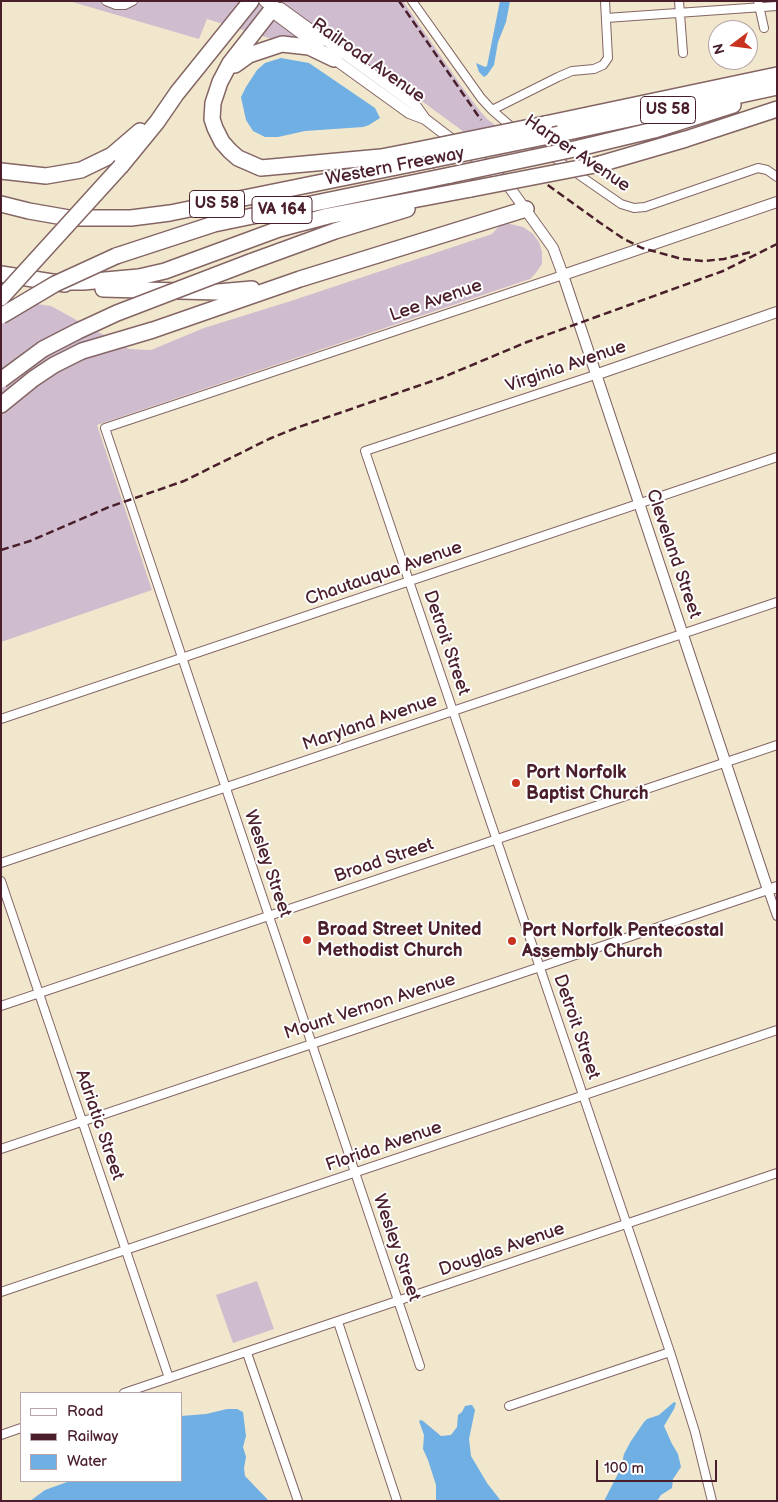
<!DOCTYPE html>
<html>
<head>
<meta charset="utf-8">
<style>
  body { margin:0 }
  #map { position:relative; width:778px; height:1502px; overflow:hidden; background:#f0e7cd; font-family:"Balsamiq Sans",sans-serif }
  canvas { display:block }
  .frame { position:absolute; inset:0; border:2px solid #4a1f2b; pointer-events:none }
  .legend { position:absolute; left:20px; top:1392px; width:162px; height:90px; box-sizing:border-box; background:#fff; border:1px solid #b7a5aa; margin:0; padding:6px 9px; list-style:none; font-size:15px; color:#4a1f2b }
  .legend li { display:flex; align-items:center; gap:10px; height:25px }
  .legend b { width:25px; border:1px solid #b7a5aa }
  .north { position:absolute; left:708px; top:20px; width:50px; height:50px; box-sizing:border-box; background:#fff; border:1px solid #b7a5aa; border-radius:50%; rotate:255deg; font-size:14px; font-weight:700; line-height:20px; text-align:center; color:#4a1f2b }
  .north::after { content:''; display:block; margin:auto; width:18px; height:22px; background:#c8321e; clip-path:polygon(50% 0,100% 100%,50% 72%,0 100%) }
  .scale { position:absolute; left:596px; top:1460px; width:121px; height:22px; box-sizing:border-box; border:2px solid #4a1f2b; border-top:0; padding-left:6px; font-size:15px; line-height:18px; white-space:nowrap; color:#4a1f2b; -webkit-text-stroke:4px #fff; paint-order:stroke }
</style>
</head>
<body>
<div id="map">
<canvas width="778" height="1502"></canvas>
<div class="frame"></div>
<ul class="legend">
<li><b style="height:6px;background:#fff"></b>Road</li>
<li><b style="height:6px;background:#4a1f2b"></b>Railway</li>
<li><b style="height:14px;background:#6fafe3"></b>Water</li>
</ul>
<div class="north">N</div>
<div class="scale">100 m</div>
</div>
<script>
const ctx = document.querySelector('canvas').getContext('2d');
ctx.lineJoin = 'round';
function fillPath(path, color) { ctx.fillStyle = color; ctx.fill(path, 'evenodd'); }
const poly = rows => new Path2D(rows.map(r => 'M' + r).join(''));
function stroke(path, color, width, dash) { ctx.strokeStyle = color; ctx.lineWidth = width; ctx.lineCap = dash ? 'butt' : 'round'; ctx.setLineDash(dash || []); ctx.stroke(path); }
function write(font, color, halo, rows, align = 'center') {
  ctx.font = font + ' "Balsamiq Sans",sans-serif'; ctx.lineWidth = 4; ctx.setLineDash([]); ctx.textBaseline = 'middle'; ctx.strokeStyle = halo; ctx.fillStyle = color; for (const [text, x, y, turn = 0] of rows) {
    ctx.save(); ctx.translate(x, y); ctx.rotate((+turn || 0) * Math.PI / 180); ctx.textAlign = isNaN(turn) ? turn : align; if (halo) ctx.strokeText(text, 0, 0); ctx.fillText(text, 0, 0); ctx.restore();
  }
}
const industrial = poly([
  [69,1,403,1,462,87,480,111,488,120,509,135,479,143,385,74,207,19,199,39],
  [506,223,523,227,532,233,539,242,542,252,542,264,535,274,530,279,97,425,152,590,1,642,1,299,51,306,129,349,151,350,204,328,294,300,492,234,500,225],
  [257,1281,274,1329,233,1343,216,1295]
]);
const water = poly([
  [500,1,510,1,506,22,498,42,494,65,487,75,484,77,479,72,476,63,485,67,487,66],
  [281,58,309,63,375,108,380,118,369,125,363,127,305,131,278,137,265,137,253,131,246,120,241,97,246,87,257,70,265,63],
  [674,1402,676,1403,674,1409,664,1426,672,1444,678,1454,681,1467,673,1479,672,1488,661,1495,657,1501,604,1501,621,1468,624,1454,631,1441,644,1422,647,1419,659,1415],
  [470,1405,472,1405,475,1410,469,1439,471,1456,487,1483,501,1501,436,1501,436,1485,428,1460,423,1449,424,1435,419,1421,421,1420,423,1421,441,1436,451,1435,457,1427,458,1415,462,1412,465,1406],
  [227,1409,237,1409,243,1412,246,1436,243,1447,246,1457,244,1468,245,1476,269,1501,30,1501,45,1490,70,1481,181,1481,181,1416,206,1414]
]);
const minor = poly([
  [106,1,116,5,125,5,133,1],
  [412,1,481,98,492,110,515,130],
  [679,1,683,53],
  [758,1,764,28],
  [606,18,777,6],
  [492,110,558,77,572,71,594,69,603,65,608,58,605,1],
  [530,141,621,204,634,208,645,207,758,168,767,170,777,177],
  [595,375,365,451,670,1352,695,1432,712,1501],
  [1,719,777,457],
  [1,863,777,602],
  [1,881,169,1378],
  [1,1006,777,745],
  [1,1149,768,890,777,916],
  [1,1292,777,1030],
  [338,1322,397,1501],
  [247,1353,298,1501],
  [420,1366,105,428,563,275],
  [124,1393,777,1173],
  [509,1406,670,1352],
  [1,1435,21,1428]
]);
const tertiary = poly([
  [264,1,273,8,276,15,319,47],
  [273,8,281,8,415,105,425,119,493,171,510,188,553,248,563,275,768,890,777,887],
  [330,56,409,113,425,119],
  [563,275,777,202],
  [595,375,777,312]
]);
const motorway = poly([
  [273,8,230,63,220,82,213,103,212,119,215,128,222,142,230,151,238,158,261,168,381,157,417,150],
  [235,65,249,55,282,44,309,47,334,59],
  [545,124,777,75],
  [559,134,777,87],
  [579,148,654,130,733,105],
  [600,164,686,139,777,109],
  [121,166,157,122,177,93,251,1],
  [1,171,46,176,81,170,112,155,140,131],
  [1,204,29,211,69,218,131,218,170,213,431,160],
  [116,256,214,224,451,175],
  [250,262,335,231,407,209],
  [1,274,65,284],
  [56,282,83,282,139,277,165,271,279,229,328,216,471,189],
  [103,289,218,292,252,289],
  [1,405,33,379,54,365,82,351,153,330,300,279,526,209]
]);
const rail = poly([
  [399,1,481,120],
  [538,178,599,222,624,239,642,248,682,259,703,261,724,259,751,252],
  [1,550,30,541,109,507,184,481,269,439,296,428,441,378,527,342,723,271,777,244]
]);
const motorwayBridge = poly([
  [417,150,545,124],
  [431,160,559,134],
  [451,175,579,148],
  [471,189,600,164],
  [1,298,121,166],
  [1,316,55,284,116,256],
  [1,380,43,349,78,331,117,313,250,262]
]);
const markers = [
  [516,783,5,"#c8321e"],
  [307,940,5,"#c8321e"],
  [512,941,5,"#c8321e"]
];
const shields = [
  [668,110,55],
  [217,204,55],
  [282,210,60]
];
const shieldNames = [
  ["US 58",668,110],
  ["US 58",217,204],
  ["VA 164",282,210]
];
const streetNames = [
  ["Railroad Avenue",368,61,35],
  ["Harper Avenue",577,154,34],
  ["Western Freeway",395,167,-11],
  ["Lee Avenue",436,301,-19],
  ["Virginia Avenue",566,367,-19],
  ["Cleveland Street",673,554,71],
  ["Chautauqua Avenue",384,574,-19],
  ["Detroit Street",446,643,71],
  ["Maryland Avenue",370,723,-19],
  ["Broad Street",384,861,-19],
  ["Wesley Street",267,864,71],
  ["Mount Vernon Avenue",370,1007,-18],
  ["Detroit Street",576,1027,71],
  ["Adriatic Street",99,1125,71],
  ["Florida Avenue",384,1147,-19],
  ["Wesley Street",396,1248,71],
  ["Douglas Avenue",502,1250,-19]
];
const poiNames = [
  ["Port Norfolk",526,773],
  ["Baptist Church",526,794],
  ["Broad Street United",317,930],
  ["Methodist Church",317,951],
  ["Port Norfolk Pentecostal",522,931],
  ["Assembly Church",522,952]
];
fillPath(industrial, '#cfbdcf');
fillPath(water, '#6fafe3');
stroke(minor, '#846564', 10);
stroke(tertiary, '#846564', 12);
stroke(motorway, '#846564', 18);
stroke(minor, '#fff', 8);
stroke(tertiary, '#fff', 10);
stroke(motorway, '#fff', 15);
stroke(rail, '#4a1f2b', 2.5, [8, 4]);
stroke(motorwayBridge, '#846564', 18, []);
stroke(motorwayBridge, '#fff', 15);
for (const [x, y, r, color] of markers) { const dot = new Path2D(); dot.arc(x, y, r, 0, 2 * Math.PI); ctx.fillStyle = color; ctx.fill(dot); stroke(dot, '#fff', 2); }
for (const [x, y, w] of shields) { const box = new Path2D(); box.roundRect(x - w / 2, y - 13.5, w, 27, 4); ctx.fillStyle = '#fff'; ctx.fill(box); stroke(box, '#4a1f2b', 1); }
write('bold 16px', '#4a1f2b', null, shieldNames);
write('18px', '#4a1f2b', '#fff', streetNames);
write('bold 18px', '#4a1f2b', '#fff', poiNames, 'left');
</script>
</body>
</html>
